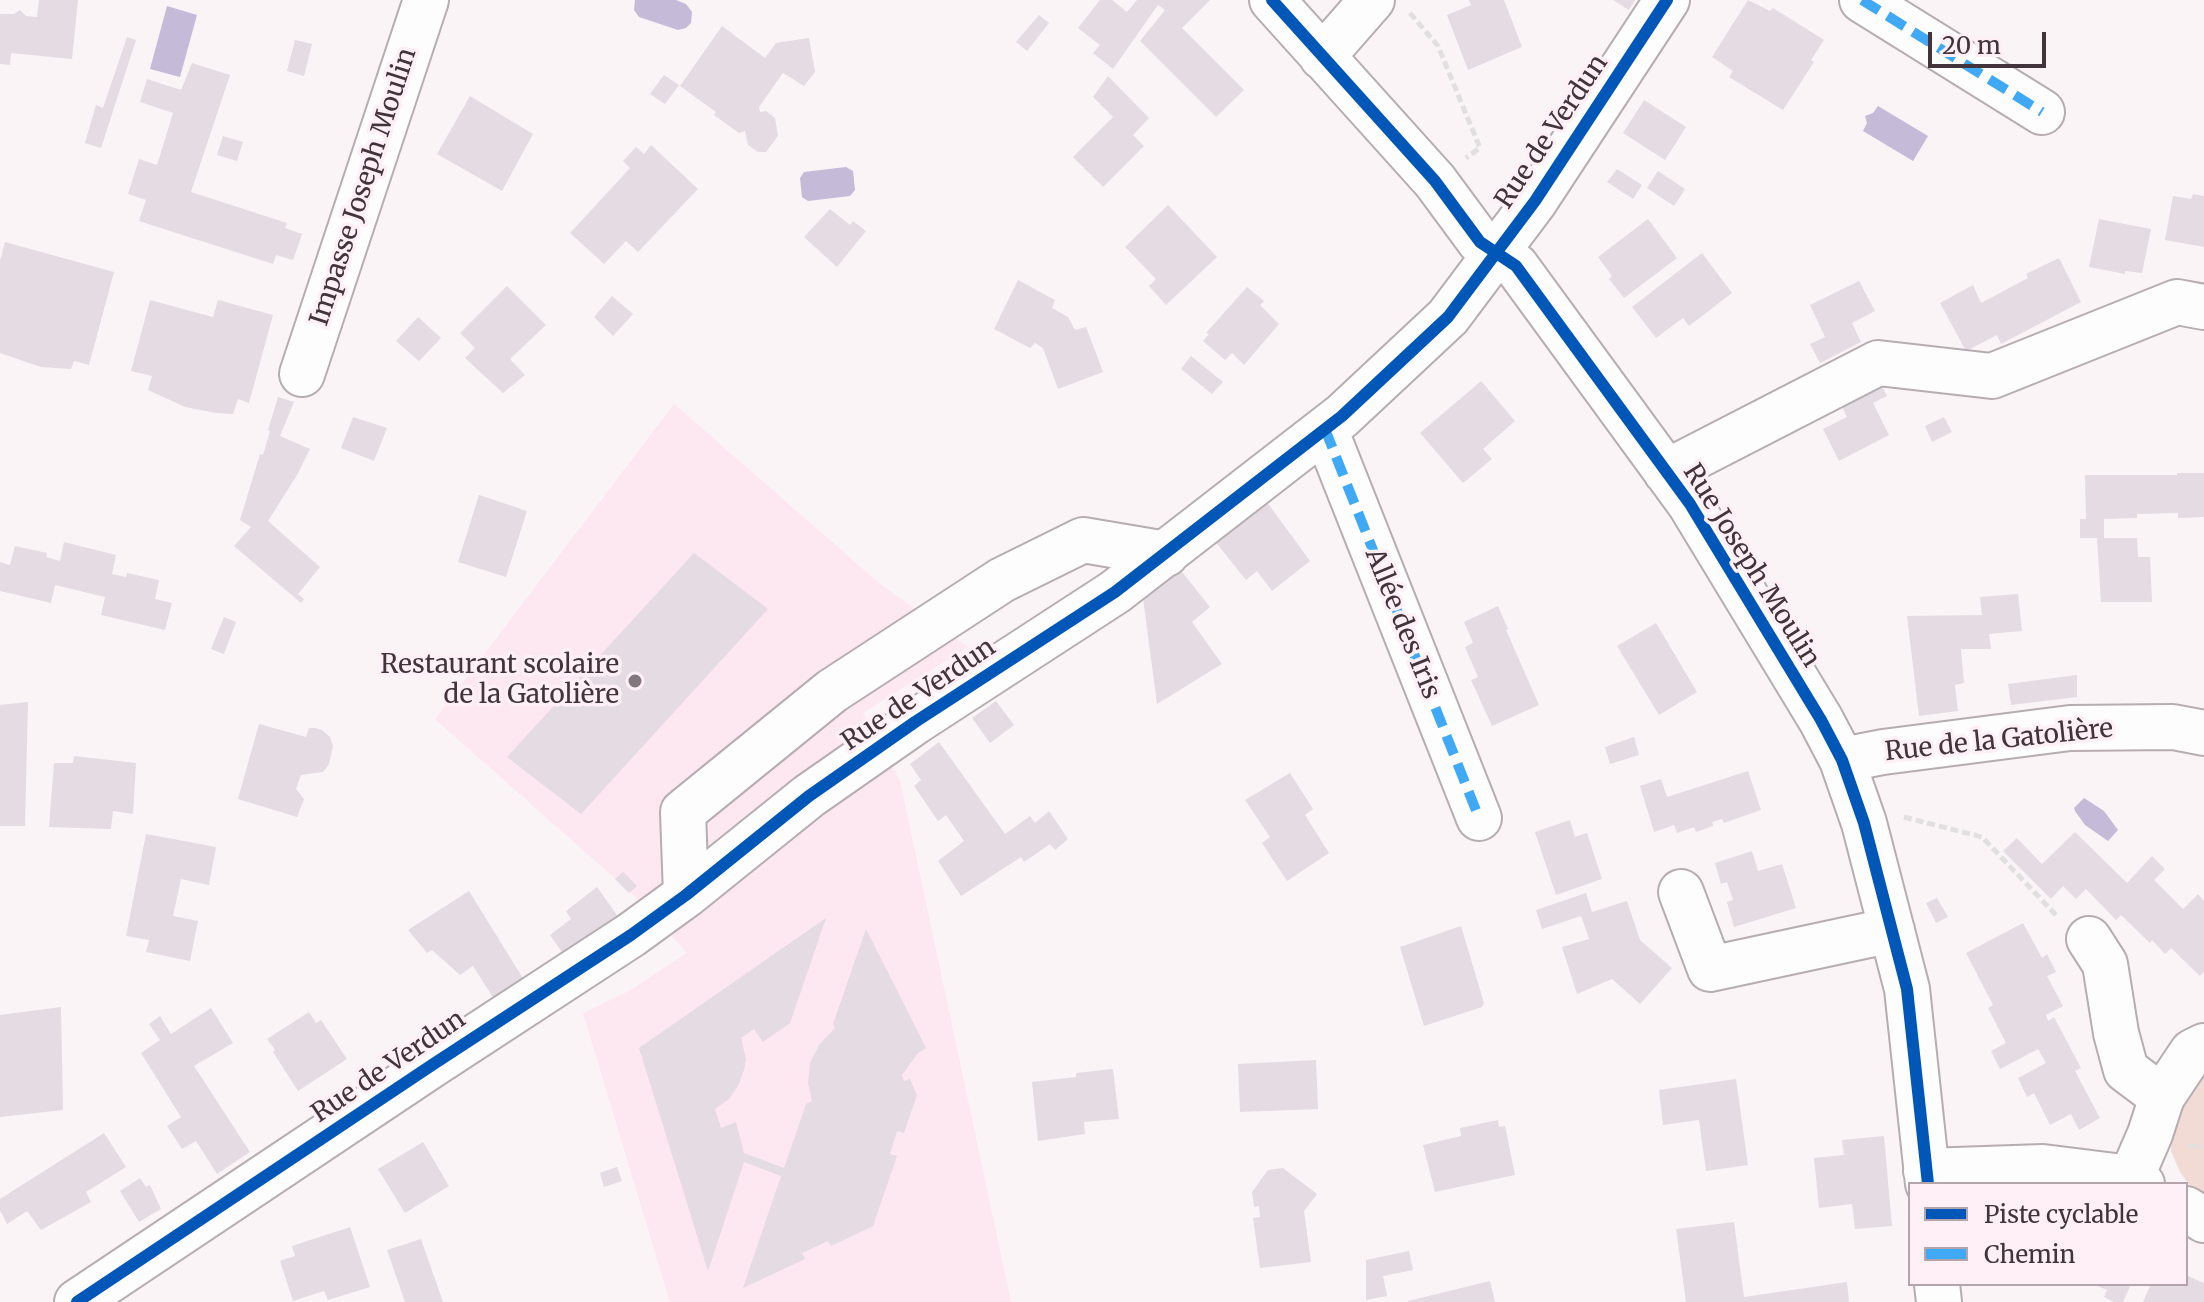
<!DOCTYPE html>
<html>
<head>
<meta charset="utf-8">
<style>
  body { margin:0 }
  #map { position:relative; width:2204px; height:1302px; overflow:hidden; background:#faf4f7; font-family:Merriweather,serif }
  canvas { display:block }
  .legend { position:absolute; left:1908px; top:1182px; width:280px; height:104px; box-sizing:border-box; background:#fef0f6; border:2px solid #b3a5ab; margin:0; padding:10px 14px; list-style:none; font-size:24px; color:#42343a }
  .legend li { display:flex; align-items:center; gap:16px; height:40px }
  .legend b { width:40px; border:2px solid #b3a5ab }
  .scale { position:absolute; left:1928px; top:32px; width:118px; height:36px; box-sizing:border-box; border:4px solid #42343a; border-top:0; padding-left:10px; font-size:24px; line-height:28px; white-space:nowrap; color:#42343a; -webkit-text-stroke:6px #fef0f6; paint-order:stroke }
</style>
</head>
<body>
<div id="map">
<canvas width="2204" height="1302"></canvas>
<ul class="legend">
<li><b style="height:10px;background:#0057b8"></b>Piste cyclable</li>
<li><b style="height:10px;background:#3fa9f5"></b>Chemin</li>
</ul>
<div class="scale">20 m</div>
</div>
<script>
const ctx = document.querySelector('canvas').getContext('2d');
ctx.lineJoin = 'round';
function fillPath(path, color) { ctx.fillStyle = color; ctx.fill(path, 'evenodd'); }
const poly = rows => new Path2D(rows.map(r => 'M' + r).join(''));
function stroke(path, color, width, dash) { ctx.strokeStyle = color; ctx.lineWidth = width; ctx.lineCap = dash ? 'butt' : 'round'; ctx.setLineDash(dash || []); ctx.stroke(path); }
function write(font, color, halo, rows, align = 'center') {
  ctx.font = font + ' Merriweather,serif'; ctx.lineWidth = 7; ctx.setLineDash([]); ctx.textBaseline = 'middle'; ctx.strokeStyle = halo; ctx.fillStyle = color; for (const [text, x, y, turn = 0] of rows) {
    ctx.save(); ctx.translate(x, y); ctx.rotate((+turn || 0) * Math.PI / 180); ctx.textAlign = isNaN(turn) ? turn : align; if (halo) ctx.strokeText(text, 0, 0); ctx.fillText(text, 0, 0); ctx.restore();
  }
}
const built = poly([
  [674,404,879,583,968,647,863,713,900,781,1011,1302,670,1302,583,1013,629,991,687,953,636,897,435,719]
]);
const green = poly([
  [2204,1065,2204,1199,2198,1197,2180,1172,2171,1151,2172,1120]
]);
const water = poly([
  [635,0,676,0,686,4,692,12,691,23,686,28,678,30,639,17,634,10],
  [167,6,197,15,180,77,150,69],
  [1878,106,1928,136,1913,161,1863,131,1867,123,1865,116,1873,113],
  [846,167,853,171,855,190,850,196,808,201,802,197,800,178,804,172],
  [2084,798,2104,811,2118,830,2108,841,2085,825,2075,811,2074,808]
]);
const building = poly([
  [39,0,78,0,72,59,11,53,10,65,0,64,0,14,14,14,20,10,26,16,37,17],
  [1100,0,1112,0,1127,12,1137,0,1210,0,1182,28,1244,90,1216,117,1140,41,1165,10,1158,5,1113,69,1093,53,1100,45,1078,28],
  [1469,0,1504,0,1522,47,1468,70,1447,15,1471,5],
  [1613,0,1635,0,1629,10],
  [1748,0,1770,11,1773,8,1824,40,1811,60,1814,62,1783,110,1729,77,1733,71,1712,57],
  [1039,15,1049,23,1027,51,1016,42],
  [722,26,765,58,776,43,809,38,815,72,804,86,783,73,759,107,760,112,766,111,775,118,778,136,766,152,758,152,748,145,745,131,739,133,714,115,716,112,680,86],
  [127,37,136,40,101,148,85,143,96,105,103,108],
  [295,40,312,44,304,76,287,71],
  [192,63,230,75,191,192,287,223,285,228,302,234,293,260,276,255,273,264,139,221,146,200,128,194,139,159,157,165,173,113,140,102,147,79,181,90],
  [664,75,679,85,665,104,650,94],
  [1108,76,1149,118,1133,135,1144,146,1103,187,1073,157,1113,117,1093,97],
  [470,96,533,134,502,191,437,154],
  [1644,100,1686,127,1665,160,1623,133],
  [223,136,243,142,237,161,217,155],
  [651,145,698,189,638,252,626,241,604,264,570,233,630,168,623,161,636,147,644,154],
  [1617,169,1642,185,1633,199,1607,182],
  [1658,171,1685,189,1674,206,1647,188],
  [2193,194,2204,196,2204,247,2165,240,2173,196,2191,199],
  [1168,205,1217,257,1166,305,1149,286,1156,279,1125,247],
  [830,209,850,225,853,221,866,231,837,267,804,237],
  [1648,219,1677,258,1624,298,1609,279,1612,276,1598,257],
  [2099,219,2151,229,2142,273,2125,271,2125,274,2089,267],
  [5,242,114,272,89,365,74,361,71,369,41,367,0,353,0,261],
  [1702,253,1732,293,1689,326,1683,318,1656,338,1632,307],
  [2059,258,2081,302,2001,344,1997,335,1966,351,1940,303,1973,285,1981,303,2028,278,2026,274],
  [1018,280,1055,300,1052,308,1068,317,1075,330,1086,327,1103,372,1058,389,1043,348,1035,343,1030,348,994,329],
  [1859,281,1875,311,1852,323,1861,342,1820,363,1810,344,1825,337,1810,305],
  [507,286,546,325,510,359,525,375,503,393,465,358,475,348,460,333],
  [1247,287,1264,301,1260,305,1279,324,1244,365,1232,353,1225,360,1203,341,1209,334,1206,333],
  [612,296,633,314,613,336,594,317],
  [150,300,213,317,218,300,273,315,249,403,238,399,233,414,216,413,185,407,148,390,152,376,131,371],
  [418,317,441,338,419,361,396,341],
  [1191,356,1223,382,1212,394,1181,369],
  [1879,380,1887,396,1873,403,1889,435,1839,461,1823,429,1847,417,1839,401],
  [1481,381,1515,421,1483,449,1492,459,1463,483,1420,433],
  [278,397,294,402,280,436,310,449,297,475,268,521,320,567,298,594,304,599,301,603,234,546,251,527,240,520,260,454,263,455,270,431,268,430],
  [353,417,387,428,374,461,341,448],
  [1944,417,1952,432,1932,442,1925,426],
  [2177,473,2204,473,2204,517,2178,518,2178,513,2137,514,2137,518,2104,519,2104,538,2137,538,2138,557,2150,557,2152,602,2101,602,2097,538,2080,538,2080,519,2086,519,2085,475,2177,475],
  [479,495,527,511,506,577,458,562],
  [1264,498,1310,561,1272,591,1257,571,1246,580,1214,540],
  [64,542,116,555,112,574,126,577,127,573,159,580,155,599,172,603,165,630,101,615,105,597,55,585,51,603,0,591,0,562,10,565,15,546,47,553,46,557,60,561],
  [694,553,768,609,581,814,507,757],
  [1179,568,1210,607,1192,622,1222,664,1157,704,1143,598],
  [2018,594,2022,631,1989,634,1991,649,1961,649,1964,683,1955,685,1958,711,1919,716,1907,616,1982,615,1980,597],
  [1498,606,1508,629,1506,630,1539,705,1492,726,1471,680,1478,677,1465,647,1473,643,1464,622],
  [224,617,236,622,224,654,211,649],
  [1656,623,1697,692,1659,715,1617,646],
  [2077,675,2077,697,2011,705,2008,684],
  [996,701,1014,725,990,743,972,718],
  [28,702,25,826,0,826,0,705],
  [259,724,306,737,309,728,315,728,322,730,330,737,333,746,329,764,323,772,301,775,296,789,304,799,297,817,238,799],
  [1634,737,1639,755,1610,764,1605,747],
  [939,742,1005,834,1030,816,1035,823,1049,811,1068,839,1055,850,1050,844,1024,862,1021,857,961,896,938,861,964,841,946,815,938,821,914,786,921,780,910,764],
  [74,756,136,763,133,814,113,811,111,829,49,827,54,763,73,763],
  [1748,771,1761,810,1724,823,1722,819,1712,822,1713,826,1696,832,1694,827,1677,833,1674,825,1654,832,1640,786,1661,779,1667,797],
  [1290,773,1313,809,1305,815,1329,853,1287,881,1262,843,1270,837,1245,800],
  [1570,820,1575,837,1587,833,1602,879,1556,895,1535,832],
  [2075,832,2127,883,2152,856,2165,869,2154,880,2183,909,2198,894,2204,901,2204,972,2200,976,2171,948,2165,954,2152,940,2150,943,2121,915,2116,920,2086,889,2076,899,2063,886,2051,899,2003,851,2017,838,2042,864],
  [146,834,216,847,209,885,181,879,173,916,198,921,190,961,146,952,149,940,126,936],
  [1752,851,1758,871,1782,864,1796,908,1734,927,1727,902,1733,900,1727,882,1721,884,1715,863],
  [623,872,637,886,629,893,615,879],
  [597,887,619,918,564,955,550,935,571,919,566,911],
  [469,891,524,980,494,999,473,966,460,975,432,950,427,953,408,930],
  [1586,893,1592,912,1627,901,1640,940,1672,968,1640,1004,1612,979,1577,994,1562,947,1589,939,1581,916,1542,929,1536,910],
  [1937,898,1948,917,1936,923,1926,903],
  [826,918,790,1023,763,1042,754,1029,741,1038,746,1059,744,1070,738,1086,729,1099,715,1109,721,1128,736,1122,744,1153,784,1168,806,1104,812,1101,808,1083,810,1063,819,1045,835,1028,833,1024,866,929,926,1048,918,1053,902,1075,904,1081,910,1079,917,1095,904,1133,897,1131,890,1154,897,1156,873,1226,831,1246,828,1241,802,1253,805,1259,743,1288,781,1176,744,1162,708,1271,639,1048],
  [2023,923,2042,958,2047,954,2056,972,2047,976,2063,1006,2046,1015,2048,1021,2054,1017,2081,1068,2075,1071,2100,1118,2079,1130,2071,1114,2050,1125,2034,1093,2027,1097,2018,1078,2046,1063,2038,1049,2000,1069,1991,1051,2006,1043,1988,1008,1993,1005,1966,953],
  [1461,926,1484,1003,1482,1007,1424,1026,1400,947],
  [61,1007,63,1110,0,1117,0,1015],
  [211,1008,233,1043,194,1066,250,1152,217,1174,196,1141,182,1149,167,1126,181,1117,141,1053,160,1040,149,1024,160,1016,171,1034],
  [309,1012,316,1023,321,1020,347,1059,298,1091,273,1052,275,1050,267,1039],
  [1316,1060,1318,1109,1240,1112,1238,1064],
  [1113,1069,1119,1119,1084,1122,1085,1134,1038,1141,1032,1082,1076,1077,1076,1073],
  [1736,1079,1748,1165,1706,1171,1699,1120,1663,1125,1659,1090],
  [1498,1120,1499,1127,1505,1126,1515,1175,1435,1192,1423,1145,1461,1136,1460,1128],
  [104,1133,126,1167,86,1192,91,1202,41,1230,27,1211,7,1224,0,1210,0,1199],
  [1884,1136,1892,1226,1855,1229,1852,1204,1819,1208,1814,1158,1844,1155,1842,1140],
  [423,1142,449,1186,405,1213,378,1169],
  [617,1167,622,1181,604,1187,600,1173],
  [1283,1168,1317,1194,1304,1211,1311,1262,1260,1268,1253,1218,1260,1217,1259,1206,1254,1207,1252,1192,1268,1170],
  [140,1178,146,1187,150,1185,161,1209,139,1222,120,1191],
  [1734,1222,1744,1297,1847,1282,1849,1302,1686,1302,1676,1229],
  [350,1227,370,1287,328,1300,324,1291,293,1301,280,1261,295,1256,292,1246],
  [421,1239,443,1302,405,1302,387,1250],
  [1409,1251,1413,1270,1383,1276,1387,1296,1366,1300,1366,1260],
  [2186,1275,2204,1283,2204,1302,2143,1302,2151,1284,2186,1284],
  [1490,1281,1495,1302,1408,1302,1408,1301],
  [2093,1284,2131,1284,2123,1302,2114,1302,2104,1297,2107,1290]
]);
const path = poly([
  [1410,13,1438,46,1480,148,1466,158],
  [1904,817,1982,837,2057,916],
  [2190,1146,2204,1147]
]);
const minor = poly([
  [1272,0,1435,181,1480,242,1516,266,1690,504,1821,720,1842,760,1864,823,1907,989,1928,1184],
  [1862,0,2042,112],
  [1322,57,1372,0],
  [302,374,426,0],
  [1325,429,1479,818],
  [1666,472,1878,363,1992,376,2177,302,2204,307],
  [1842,760,1883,752,2070,728,2173,727,2204,733],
  [1681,892,1710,969,1892,930],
  [686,895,683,812,832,691,1002,580,1083,540,1166,554],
  [2089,939,2105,964,2116,1033,2126,1070,2162,1097],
  [1926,1171,2043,1167,2131,1178,2142,1184],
  [2131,1178,2150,1134,2162,1097,2192,1052,2204,1046],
  [2186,1209,2204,1220],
  [1937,1284,1939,1302],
  [77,1302,432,1065,631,935,686,895,809,796,915,722,1115,592,1342,416,1448,317,1535,201,1667,0]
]);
const quiet = poly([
  [1862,0,2042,112],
  [1325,429,1479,818]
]);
const cycleway = poly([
  [1272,0,1435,181,1480,242,1516,266,1690,504,1821,720,1842,760,1864,823,1907,989,1928,1184],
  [77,1302,432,1065,631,935,686,895,809,796,915,722,1115,592,1342,416,1448,317,1535,201,1667,0]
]);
const markers = [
  [635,681,8,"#82777c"]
];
const streetNames = [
  ["Rue de Verdun",1552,132,-56],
  ["Impasse Joseph Moulin",364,187,-72],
  ["Rue Joseph Moulin",1751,566,58],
  ["Allée des Iris",1402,624,68],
  ["Rue de Verdun",919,695,-34],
  ["Rue de la Gatolière",1999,741,-6],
  ["Rue de Verdun",389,1067,-34]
];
const poiNames = [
  ["Restaurant scolaire",619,666],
  ["de la Gatolière",619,696]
];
fillPath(built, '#fde7f0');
fillPath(green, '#f1dbd4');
fillPath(water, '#c5bbd8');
fillPath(building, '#e4dbe3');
stroke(minor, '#b6adb1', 48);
stroke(path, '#e1dfe0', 5, [8, 4]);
stroke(minor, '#fefdfe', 44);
stroke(quiet, '#3fa9f5', 10, [20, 10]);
stroke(cycleway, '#0057b8', 12);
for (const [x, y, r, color] of markers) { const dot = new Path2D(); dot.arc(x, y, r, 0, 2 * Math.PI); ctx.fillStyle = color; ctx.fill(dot); stroke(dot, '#fef0f6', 3); }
write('26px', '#42343a', '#fef0f6', streetNames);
write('26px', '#42343a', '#fef0f6', poiNames, 'right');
</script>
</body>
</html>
